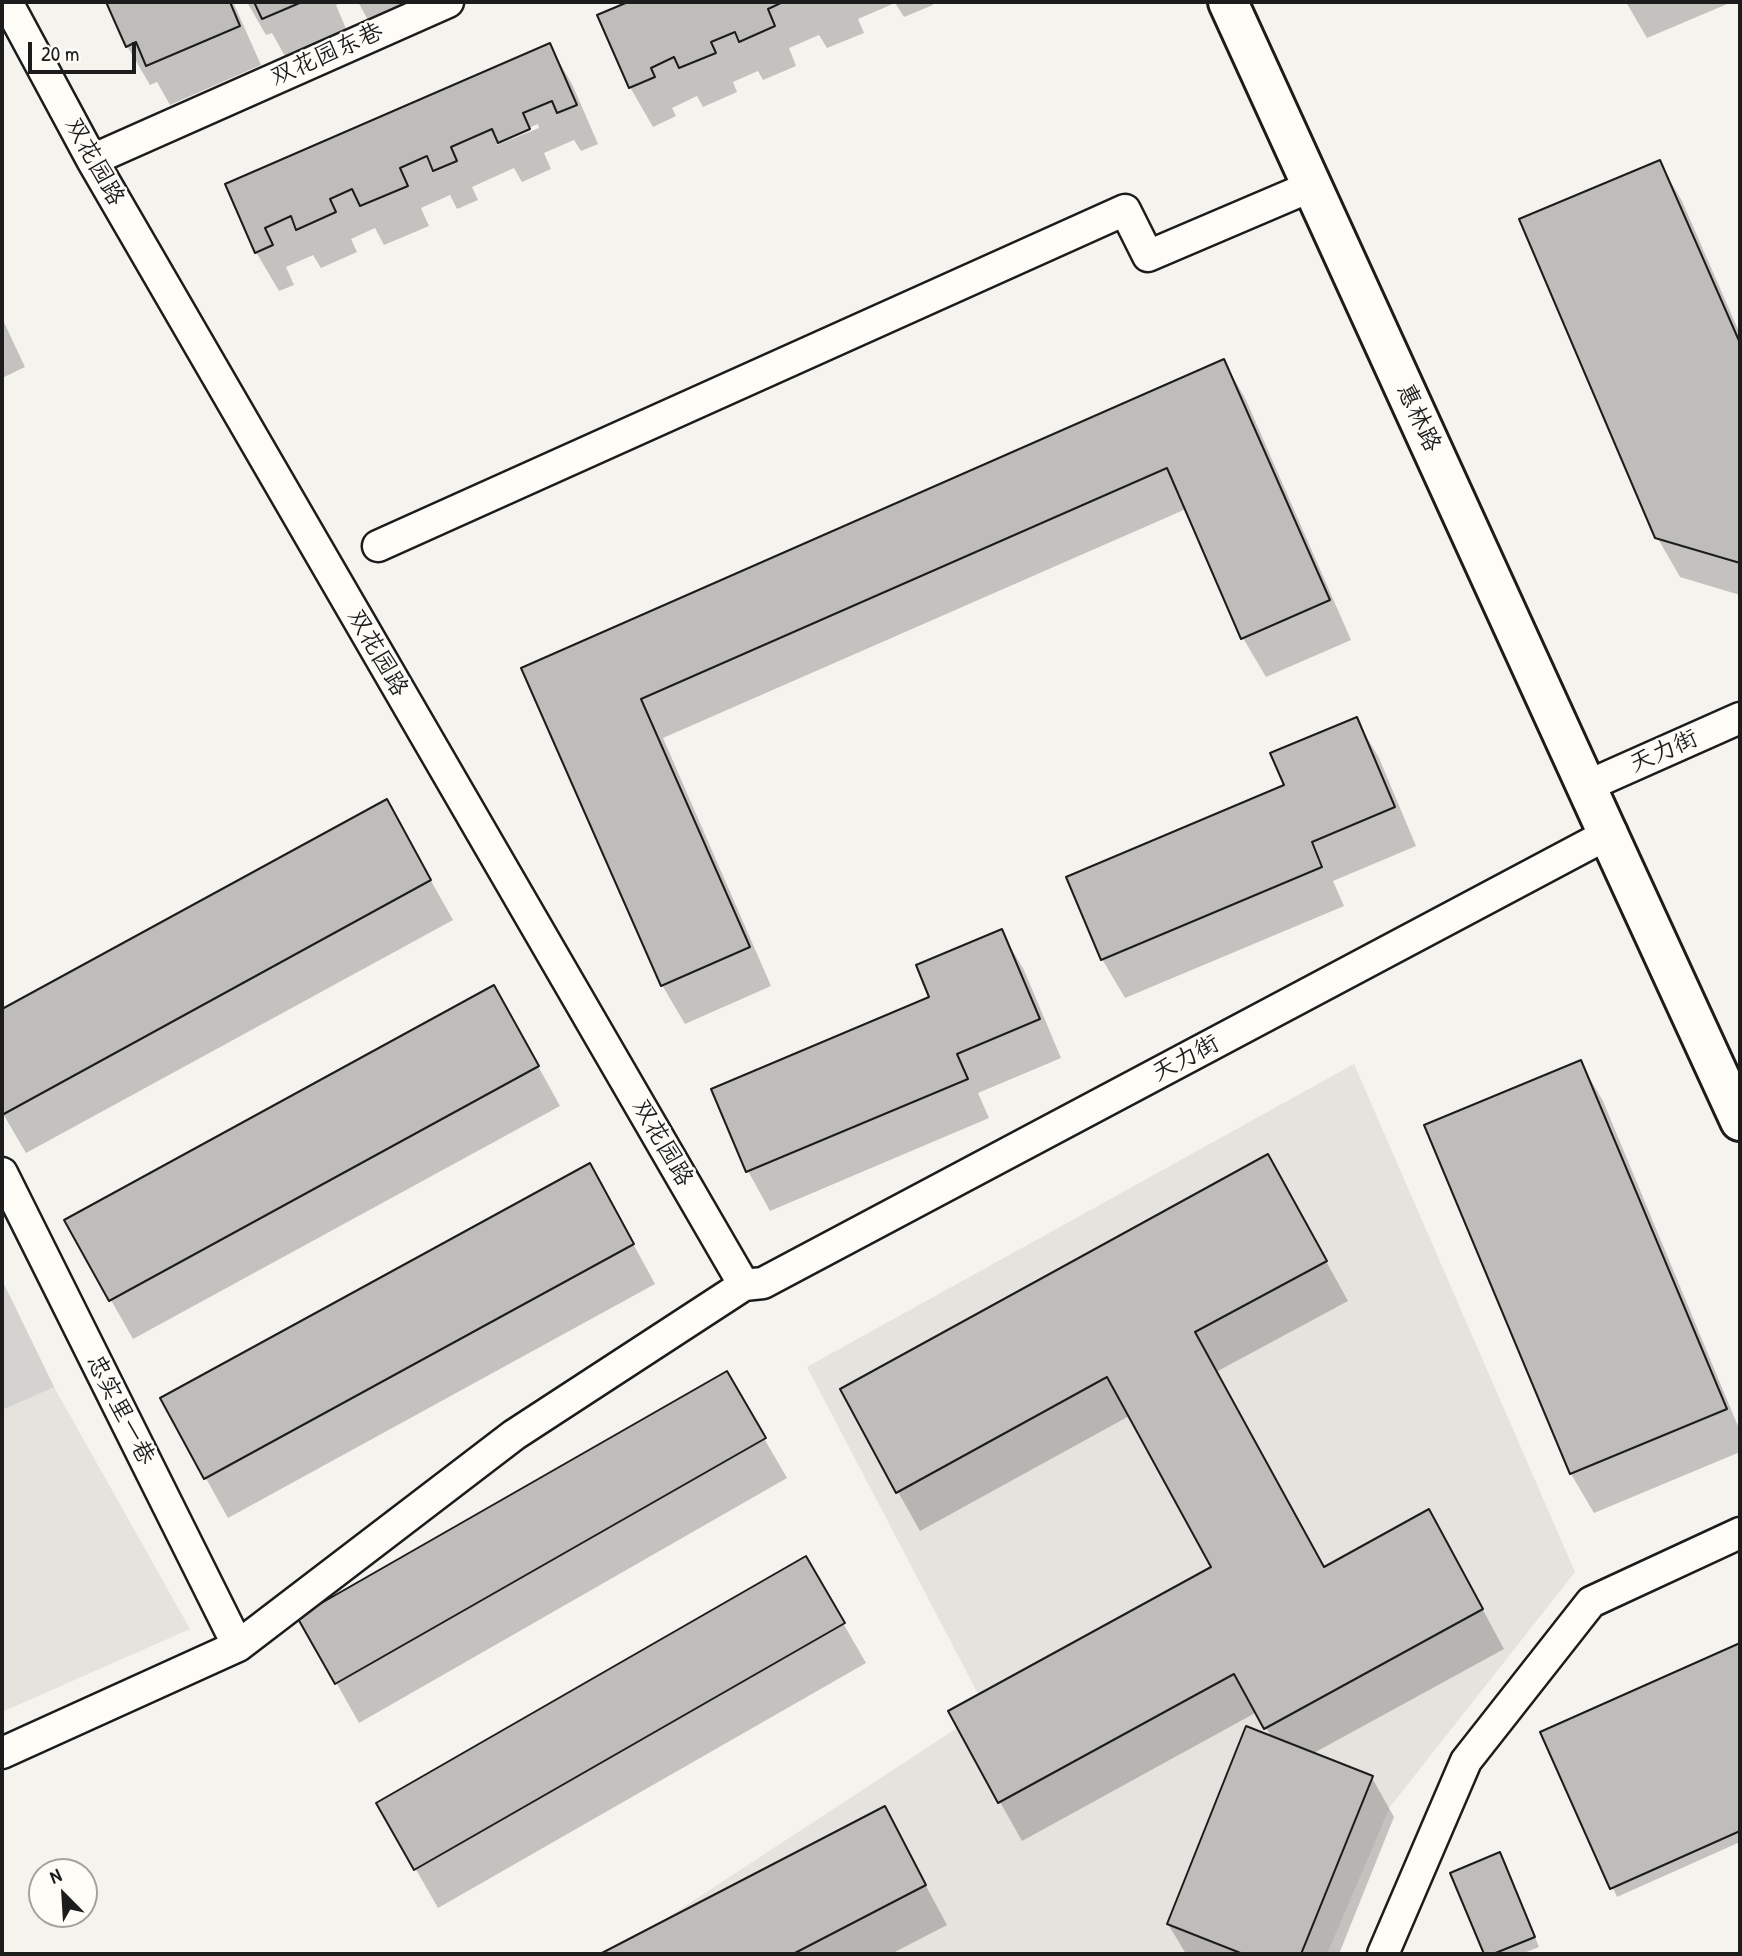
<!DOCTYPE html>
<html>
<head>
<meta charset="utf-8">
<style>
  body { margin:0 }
  #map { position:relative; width:1742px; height:1956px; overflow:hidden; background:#f4f3ee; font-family:"Patrick Hand",sans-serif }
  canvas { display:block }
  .frame { position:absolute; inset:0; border:4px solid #1c1c1c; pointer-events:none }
  .north { position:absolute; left:28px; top:1858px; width:70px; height:70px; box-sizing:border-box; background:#fdfcf7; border:2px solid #a3a29f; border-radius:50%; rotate:336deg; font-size:19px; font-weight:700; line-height:28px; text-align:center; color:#1c1c1c }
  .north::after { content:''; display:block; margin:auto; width:24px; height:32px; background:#1c1c1c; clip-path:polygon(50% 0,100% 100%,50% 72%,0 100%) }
  .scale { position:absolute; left:28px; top:42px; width:108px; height:32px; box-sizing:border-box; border:4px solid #1c1c1c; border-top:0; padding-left:9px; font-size:21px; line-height:24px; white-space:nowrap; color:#1c1c1c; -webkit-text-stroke:5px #fdfcf7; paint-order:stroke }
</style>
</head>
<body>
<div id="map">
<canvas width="1742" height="1956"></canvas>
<div class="frame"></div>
<div class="north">N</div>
<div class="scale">20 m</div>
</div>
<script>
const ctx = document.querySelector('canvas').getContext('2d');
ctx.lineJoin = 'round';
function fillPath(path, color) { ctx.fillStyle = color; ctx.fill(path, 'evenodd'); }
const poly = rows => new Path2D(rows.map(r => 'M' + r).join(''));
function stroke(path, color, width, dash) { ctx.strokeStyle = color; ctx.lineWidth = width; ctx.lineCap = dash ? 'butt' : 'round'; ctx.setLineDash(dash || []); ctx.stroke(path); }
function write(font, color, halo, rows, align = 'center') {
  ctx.font = font + ' "Patrick Hand","LXGW WenKai TC",sans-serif'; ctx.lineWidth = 5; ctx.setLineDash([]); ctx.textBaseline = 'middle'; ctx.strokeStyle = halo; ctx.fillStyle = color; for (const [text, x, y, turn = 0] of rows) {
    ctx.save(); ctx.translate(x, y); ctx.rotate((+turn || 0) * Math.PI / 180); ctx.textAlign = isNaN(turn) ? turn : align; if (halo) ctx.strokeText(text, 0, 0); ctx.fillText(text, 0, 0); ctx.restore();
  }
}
const built = poly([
  [1354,1064,1575,1572,1390,1807,1327,1954,612,1954,986,1709,807,1367],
  [2,1280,54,1387,190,1629,2,1712]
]);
const green = poly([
  [2,1280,54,1387,2,1410]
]);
const shadow = poly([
  [108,2,233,2,261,65,170,105,157,82,150,85,127,46],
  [247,2,344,2,336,5,347,31,286,58,272,33,266,35],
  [358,2,410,2,368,20],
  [633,2,932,2,933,5,904,17,895,3,858,19,864,33,827,48,819,35,789,48,796,66,763,80,758,71,733,82,737,92,703,107,697,96,672,108,676,116,653,127,630,87,600,16],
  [1626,2,1732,2,1647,38],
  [549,45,572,84,598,144,581,151,574,140,544,153,551,169,522,182,514,168,472,187,478,200,457,209,450,195,421,208,429,226,384,245,375,228,351,239,357,252,321,268,313,255,286,267,294,285,279,291,256,252,227,185],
  [538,124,539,128,497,145,497,141],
  [1659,162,1682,201,1740,334,1740,595,1680,577,1657,537],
  [2,318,25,367,2,378],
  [1224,361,1246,400,1351,640,1266,677,1243,638,1186,509,663,738,771,986,685,1024,662,985,524,669],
  [1356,719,1379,758,1416,846,1333,881,1344,906,1125,998,1102,959],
  [386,801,453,920,26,1153,2,1112,2,1011],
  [1001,931,1024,970,1061,1058,978,1093,989,1118,770,1211,748,1171,713,1090,932,998],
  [516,1026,560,1106,133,1339,111,1300],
  [1580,1062,1603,1101,1740,1431,1740,1452,1594,1513,1571,1474,1426,1126],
  [1290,1196,1348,1301,1216,1372,1325,1569,1451,1551,1504,1649,1312,1754,1372,1778,1394,1817,1339,1954,1186,1954,1168,1924,1272,1738,1257,1712,1022,1841,1000,1802,1214,1567,1131,1415,920,1531,898,1492],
  [612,1205,655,1284,228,1518,162,1399],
  [726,1373,787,1478,359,1723,300,1618],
  [806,1559,866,1663,438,1908,378,1803],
  [1740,1645,1740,1842,1617,1897,1543,1733],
  [884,1808,947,1925,891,1954,604,1954],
  [1504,1863,1539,1947,1521,1954,1486,1954,1452,1874]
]);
const building = poly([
  [106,2,230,2,240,26,146,66,136,42,126,47,106,2],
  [254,2,302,2,262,19,254,2],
  [628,2,783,2,768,9,775,26,739,42,735,32,711,42,716,53,679,68,674,57,651,68,655,77,629,88,597,15,628,2],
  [550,43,577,105,557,113,552,101,523,113,530,129,498,143,492,129,451,147,457,161,433,171,427,156,400,168,408,186,360,206,352,189,330,199,336,212,296,230,291,216,265,228,273,245,255,253,225,184,550,43],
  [1660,160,1740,343,1740,563,1655,538,1519,219,1660,160],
  [1224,359,1330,600,1241,639,1167,468,641,699,750,947,661,986,521,668,1224,359],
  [1357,717,1395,807,1312,842,1322,867,1101,960,1066,877,1284,785,1270,753,1357,717],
  [387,799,431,880,2,1115,2,1009,387,799],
  [1002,929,1040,1019,957,1054,968,1079,746,1172,711,1089,929,997,916,965,1002,929],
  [494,985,539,1066,109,1301,64,1220,494,985],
  [1581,1060,1727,1409,1570,1474,1424,1125,1581,1060],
  [1268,1154,1327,1261,1195,1332,1324,1567,1429,1509,1483,1609,1264,1729,1234,1674,998,1803,948,1711,1211,1567,1107,1377,896,1493,840,1389,1268,1154],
  [590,1163,634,1244,204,1479,160,1398,590,1163],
  [727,1371,766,1438,335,1684,297,1617,727,1371],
  [806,1556,845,1623,414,1870,376,1803,806,1556],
  [1740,1643,1740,1831,1610,1889,1540,1732,1740,1643],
  [1246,1726,1373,1776,1301,1954,1243,1954,1167,1924,1246,1726],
  [885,1806,926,1885,793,1954,600,1954,885,1806],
  [1500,1852,1535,1937,1493,1954,1484,1954,1450,1873,1500,1852]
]);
const minor = poly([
  [7,2,92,160,744,1285,763,1283,1608,834],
  [92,160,448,2],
  [378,546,1125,210,1148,256,1312,186],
  [1587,786,1740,718],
  [2,1173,238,1646],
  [2,1753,238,1646,514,1435,744,1285],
  [1383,1954,1466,1761,1591,1602,1740,1533]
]);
const tertiary = poly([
  [1228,2,1608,834]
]);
const secondary = poly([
  [1608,834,1740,1121]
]);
const streetNames = [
  ["双花园东巷",327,55,-24],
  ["双花园路",94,162,61],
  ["惠林路",1418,418,65],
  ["双花园路",377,653,60],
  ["天力街",1664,752,-24],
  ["天力街",1186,1059,-28],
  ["双花园路",662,1143,60],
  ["忠实里一巷",120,1410,63]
];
fillPath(built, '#e4e3de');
fillPath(green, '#d4d3cf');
fillPath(shadow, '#0003');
fillPath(building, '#bebdba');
stroke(building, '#1c1c1c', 2);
stroke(minor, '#1c1c1c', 35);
stroke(tertiary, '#1c1c1c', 44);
stroke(secondary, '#1c1c1c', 44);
stroke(minor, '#fdfcf7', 30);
stroke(tertiary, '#fdfcf7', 38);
stroke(secondary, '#fdfcf7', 38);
write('24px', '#1c1c1c', '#fdfcf7', streetNames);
</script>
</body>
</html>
